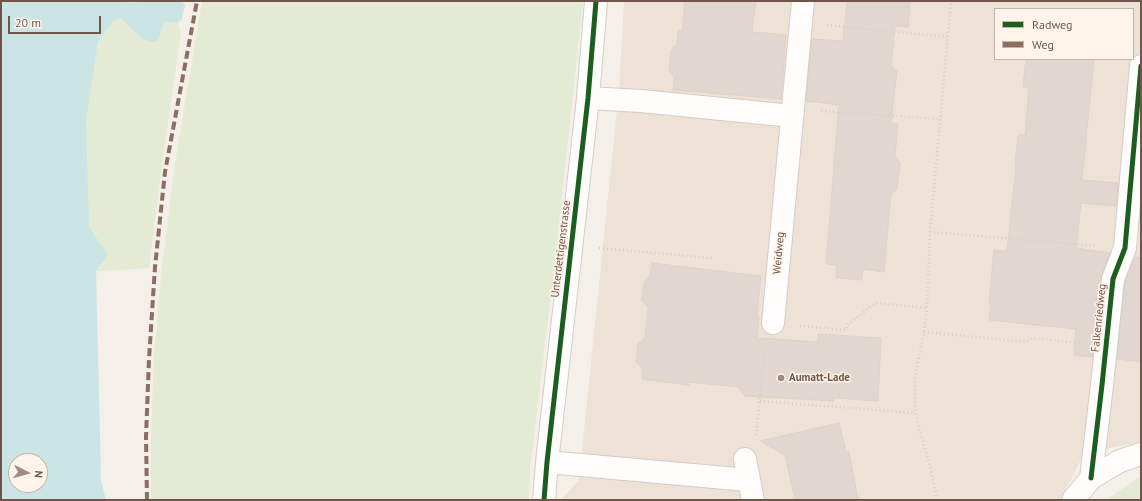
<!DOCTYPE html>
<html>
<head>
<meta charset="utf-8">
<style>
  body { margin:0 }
  #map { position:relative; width:1142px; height:501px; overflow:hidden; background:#f5efe9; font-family:"PT Sans",sans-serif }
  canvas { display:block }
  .frame { position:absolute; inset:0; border:2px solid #71554b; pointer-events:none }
  .legend { position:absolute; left:994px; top:8px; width:140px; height:52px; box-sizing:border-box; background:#fef4e9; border:1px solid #c6b4aa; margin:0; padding:5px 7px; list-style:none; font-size:12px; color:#71554b }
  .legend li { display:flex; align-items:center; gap:8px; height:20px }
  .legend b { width:20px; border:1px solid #c6b4aa }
  .north { position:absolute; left:8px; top:453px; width:40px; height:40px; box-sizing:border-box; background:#fef4e9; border:1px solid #c6b4aa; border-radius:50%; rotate:96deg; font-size:11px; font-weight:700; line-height:16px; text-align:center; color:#71554b }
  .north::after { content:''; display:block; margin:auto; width:14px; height:18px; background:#9f8b82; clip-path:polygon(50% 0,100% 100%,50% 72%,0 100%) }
  .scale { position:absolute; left:8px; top:16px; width:93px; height:18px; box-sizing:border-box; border:2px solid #71554b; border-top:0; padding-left:5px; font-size:12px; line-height:14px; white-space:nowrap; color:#71554b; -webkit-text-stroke:3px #fef4e9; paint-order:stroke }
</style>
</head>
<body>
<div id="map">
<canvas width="1142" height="501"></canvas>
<div class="frame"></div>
<ul class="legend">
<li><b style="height:5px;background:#1b5e20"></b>Radweg</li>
<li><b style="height:5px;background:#8d6e63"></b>Weg</li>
</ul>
<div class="north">N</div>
<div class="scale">20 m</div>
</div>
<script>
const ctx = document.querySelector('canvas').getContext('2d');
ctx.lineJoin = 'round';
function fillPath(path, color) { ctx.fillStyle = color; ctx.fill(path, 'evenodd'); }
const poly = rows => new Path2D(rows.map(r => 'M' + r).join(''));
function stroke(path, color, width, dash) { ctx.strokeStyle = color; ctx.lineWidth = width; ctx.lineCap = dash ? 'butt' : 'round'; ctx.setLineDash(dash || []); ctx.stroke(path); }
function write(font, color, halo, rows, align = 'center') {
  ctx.font = font + ' "PT Sans",sans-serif'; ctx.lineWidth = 3; ctx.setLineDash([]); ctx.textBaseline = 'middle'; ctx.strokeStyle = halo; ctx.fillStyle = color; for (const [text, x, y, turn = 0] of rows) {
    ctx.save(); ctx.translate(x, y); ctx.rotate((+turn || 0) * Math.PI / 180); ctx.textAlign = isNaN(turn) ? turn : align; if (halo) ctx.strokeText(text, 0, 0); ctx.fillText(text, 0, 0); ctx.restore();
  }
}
const residential = poly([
  [624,1,1141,1,1141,442,1084,453,1061,500,561,500,579,480,619,90],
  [995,9,1133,9,1133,59,995,59]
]);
const green = poly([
  [1,1,181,1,185,5,182,19,178,22,181,33,161,171,149,268,96,271,101,481,106,500,1,500],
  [16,461,40,461,40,485,16,485],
  [202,1,583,1,556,252,530,469,529,500,151,500,151,433,154,356,161,277,174,170],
  [1141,476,1141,500,1107,500,1113,495]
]);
const water = poly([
  [1,1,110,1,135,3,142,1,181,1,185,5,182,19,178,22,164,22,158,41,152,42,141,38,121,18,114,20,98,42,86,120,89,227,108,255,96,271,101,481,106,500,1,500],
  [16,461,40,461,40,485,16,485]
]);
const building = poly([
  [685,1,756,1,752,32,786,35,781,99,673,90,674,78,669,70,671,50,677,45,678,31,682,31,685,1],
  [847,1,910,1,908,27,895,26,891,65,897,71,891,123,898,124,895,156,900,163,897,189,891,194,884,272,863,269,862,280,836,278,837,265,826,264,839,105,806,101,812,39,843,41,847,1],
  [1026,59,1094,59,1082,180,1118,183,1116,206,1081,203,1076,248,1110,253,1101,278,1092,357,1074,355,1076,329,989,320,991,303,989,303,994,250,1007,251,1016,165,1015,165,1018,134,1025,135,1029,88,1023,87,1026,59],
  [1135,257,1141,258,1141,362,1117,359,1125,282,1135,257],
  [652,263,761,276,757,316,759,317,757,338,818,342,818,334,881,338,878,401,833,398,834,401,745,396,738,387,689,382,689,385,642,379,643,368,636,362,638,344,645,338,648,307,642,300,644,283,650,275,652,263],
  [839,423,846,451,849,452,858,500,795,500,785,455,760,441,839,423]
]);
const path = poly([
  [827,25,948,37],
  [821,111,941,119],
  [930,232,1097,246],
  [599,248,712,258],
  [800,326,846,330,847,325,876,303,927,308],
  [924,332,1026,342,1032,338,1079,343],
  [760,401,915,413],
  [756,435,765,349],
  [936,500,936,494,930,466,915,413,915,378,924,332,927,308,930,232,951,1]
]);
const minor = poly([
  [588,98,641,101,792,116],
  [773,323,803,1],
  [745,459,753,500],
  [547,462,748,480],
  [1091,478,1102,385,1113,279,1125,248,1141,66],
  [544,500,547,462,588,98,596,1],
  [1073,500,1091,478,1120,461,1141,454]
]);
const quiet = poly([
  [147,500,146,437,149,359,155,267,165,172,197,1]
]);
const cycleway = poly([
  [1091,478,1102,385,1113,279,1125,248,1141,66],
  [544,500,547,462,588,98,596,1]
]);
const markers = [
  [781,378,4,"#9f8b82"]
];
const streetNames = [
  ["Unterdettigenstrasse",561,249,-83],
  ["Weidweg",779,253,-85],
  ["Falkenriedweg",1099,318,-84]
];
const poiNames = [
  ["Aumatt-Lade",789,378]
];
fillPath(residential, '#eee1d6');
fillPath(green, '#e3ebd4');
fillPath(water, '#cbe5e5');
fillPath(building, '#e1d7d0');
stroke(building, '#ded2cb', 1);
stroke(minor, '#d4ccc7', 24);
stroke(path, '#d6ceca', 2.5, [1, 3]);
stroke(minor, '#fefdfc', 22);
stroke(quiet, '#8d6e63', 4, [8, 4]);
stroke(cycleway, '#1b5e20', 5);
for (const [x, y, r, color] of markers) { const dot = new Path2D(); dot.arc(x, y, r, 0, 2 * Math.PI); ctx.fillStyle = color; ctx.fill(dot); stroke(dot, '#fef4e9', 1.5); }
write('11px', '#71554b', '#fef4e9', streetNames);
write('bold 11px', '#71554b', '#fef4e9', poiNames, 'left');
</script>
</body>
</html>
